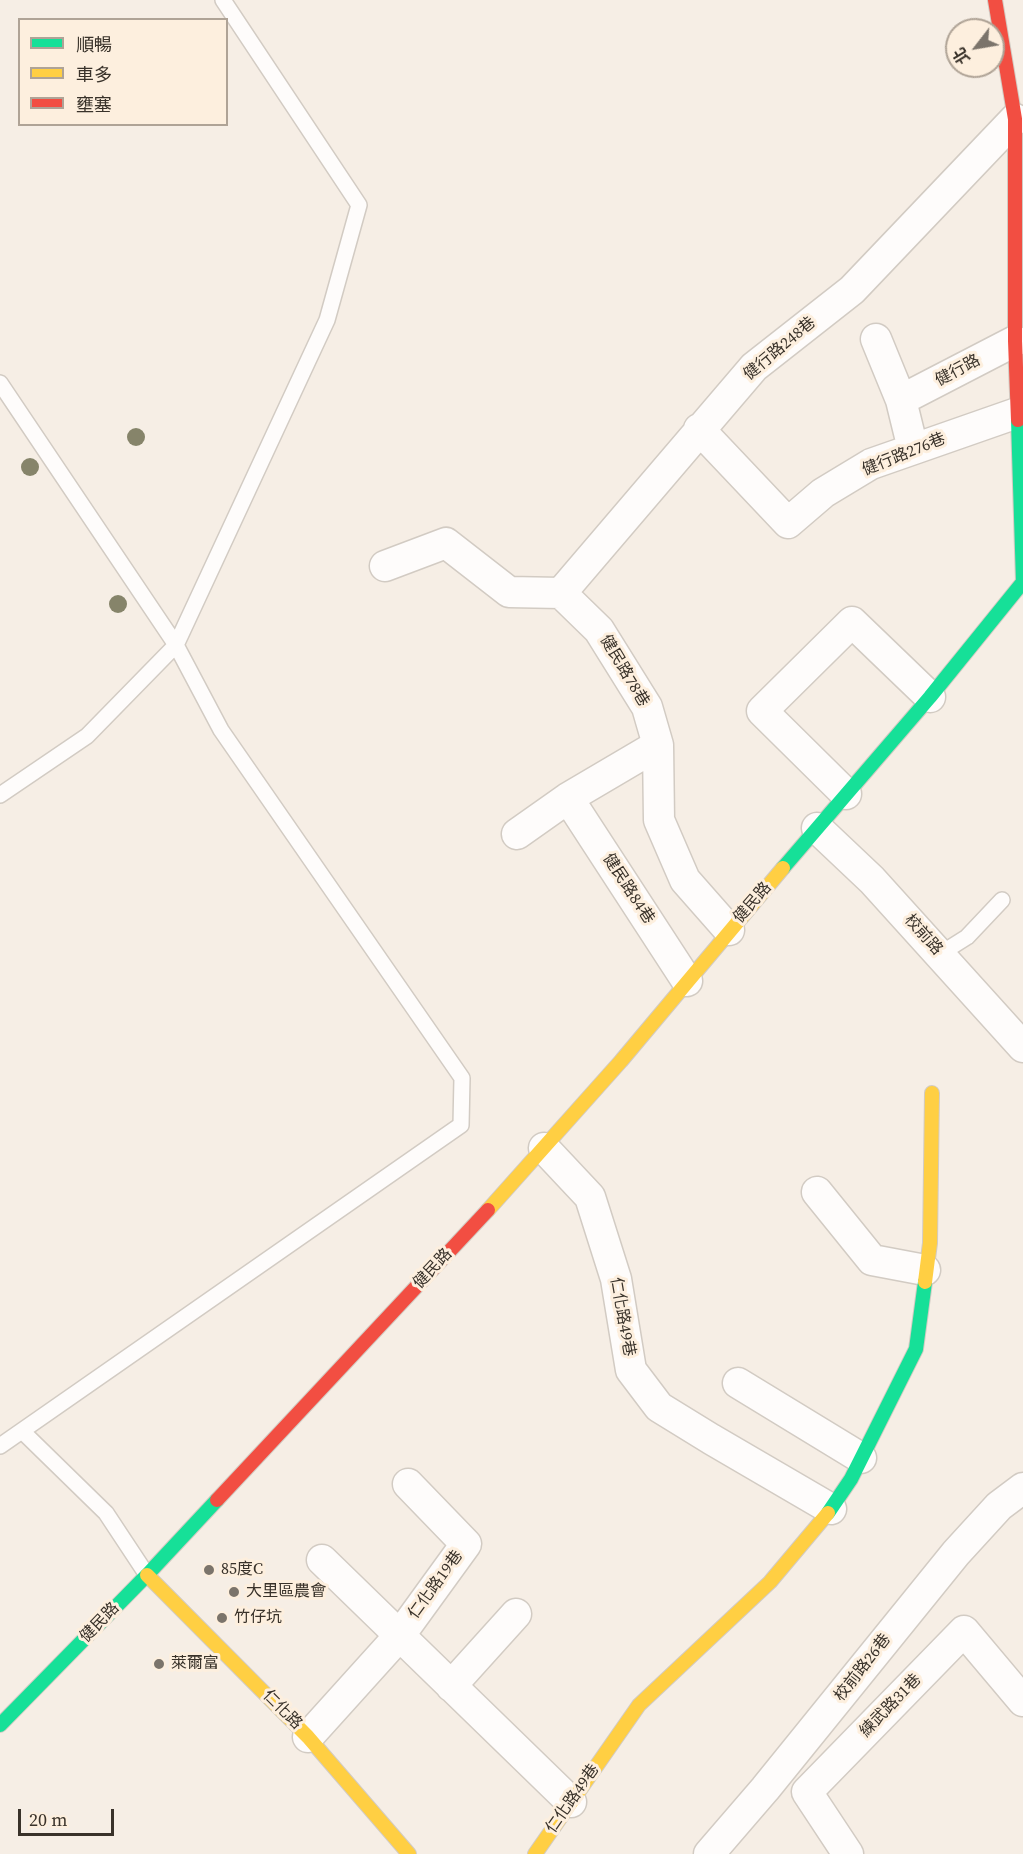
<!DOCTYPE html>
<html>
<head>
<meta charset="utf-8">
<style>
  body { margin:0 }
  #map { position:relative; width:1023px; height:1854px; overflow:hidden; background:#f6eee5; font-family:"Source Serif 4","Noto Sans TC",serif }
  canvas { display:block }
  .legend { position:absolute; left:18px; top:18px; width:210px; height:108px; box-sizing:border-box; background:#fdefde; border:2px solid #afa396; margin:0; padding:8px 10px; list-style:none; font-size:18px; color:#39322a }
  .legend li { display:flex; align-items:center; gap:12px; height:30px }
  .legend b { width:30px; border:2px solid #afa396 }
  .north { position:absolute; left:945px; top:18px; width:60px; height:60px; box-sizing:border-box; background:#fdefde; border:2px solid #afa396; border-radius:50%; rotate:239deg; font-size:16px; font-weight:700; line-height:24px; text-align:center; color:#39322a }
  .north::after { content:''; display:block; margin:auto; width:21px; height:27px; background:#7b746b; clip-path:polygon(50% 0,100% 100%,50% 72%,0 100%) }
  .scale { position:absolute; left:18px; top:1809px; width:96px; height:27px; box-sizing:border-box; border:3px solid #39322a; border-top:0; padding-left:8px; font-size:18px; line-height:21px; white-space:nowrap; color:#39322a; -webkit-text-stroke:4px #fdefde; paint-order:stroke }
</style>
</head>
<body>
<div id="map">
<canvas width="1023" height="1854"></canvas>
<ul class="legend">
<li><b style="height:8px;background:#16e098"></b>順暢</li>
<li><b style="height:8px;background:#ffcf43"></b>車多</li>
<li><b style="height:8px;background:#f24e42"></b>壅塞</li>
</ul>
<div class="north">北</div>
<div class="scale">20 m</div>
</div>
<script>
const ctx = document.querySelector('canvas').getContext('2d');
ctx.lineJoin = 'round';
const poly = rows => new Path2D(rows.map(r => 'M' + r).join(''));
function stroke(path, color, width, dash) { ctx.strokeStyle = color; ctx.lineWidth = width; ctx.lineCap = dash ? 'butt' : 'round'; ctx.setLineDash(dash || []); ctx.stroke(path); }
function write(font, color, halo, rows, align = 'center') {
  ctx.font = font + ' "Source Serif 4","Noto Sans TC",serif'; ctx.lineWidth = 6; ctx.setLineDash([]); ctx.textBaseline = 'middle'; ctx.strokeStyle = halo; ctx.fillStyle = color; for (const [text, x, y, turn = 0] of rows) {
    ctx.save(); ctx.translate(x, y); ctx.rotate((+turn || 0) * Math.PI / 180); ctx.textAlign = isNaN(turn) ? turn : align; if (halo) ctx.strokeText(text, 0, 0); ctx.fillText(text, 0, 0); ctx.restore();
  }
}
const lane = poly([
  [0,383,176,645,221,730,462,1078,461,1125,0,1446],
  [0,795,87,736,176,645,327,320,359,205,223,0],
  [940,954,967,937,1002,900],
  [22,1431,106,1513,147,1575]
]);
const street = poly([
  [876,339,901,400,913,449],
  [901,400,1015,341],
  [699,429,788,523,823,493,871,464,1017,413],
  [385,566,446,543,509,592,561,593,599,630,647,707,658,745,659,820,675,857,685,880,729,930],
  [561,593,754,367,852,290,1015,119],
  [846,794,762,711,852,622,930,697],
  [568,798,687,981],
  [817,828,872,880,1023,1047],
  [517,834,568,798,658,745],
  [544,1148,590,1197,616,1279,631,1370,659,1407,711,1439,831,1509],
  [817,1192,872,1260,925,1270],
  [738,1383,861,1458],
  [322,1560,571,1802],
  [451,1686,516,1614],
  [308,1737,400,1635,466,1544,408,1484],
  [709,1854,765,1789,956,1553,999,1506,1023,1488],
  [848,1854,807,1792,964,1631,1023,1701]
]);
const fast = poly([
  [1018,420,1023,582],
  [783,868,930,697,1023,582],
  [828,1513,851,1479,916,1349,925,1282],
  [0,1725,147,1575,217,1500]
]);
const slow = poly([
  [488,1210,621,1061,783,868],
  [925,1282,930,1243,932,1093],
  [147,1575,308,1737,409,1854],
  [535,1854,639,1705,770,1582,828,1513]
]);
const jam = poly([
  [995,0,1015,119,1015,341,1018,420],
  [217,1500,488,1210]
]);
const trees = [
  [136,437],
  [30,467],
  [118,604]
];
const markers = [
  [209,1570,6,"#7b746b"],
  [234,1592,6,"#7b746b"],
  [222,1618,6,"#7b746b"],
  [159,1664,6,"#7b746b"]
];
const streetNames = [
  ["健行路248巷",780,349,-40],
  ["健行路",958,371,-28],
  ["健行路276巷",904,455,-22],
  ["健民路78巷",624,671,59],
  ["健民路84巷",628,889,57],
  ["健民路",753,903,-49],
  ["校前路",923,935,48],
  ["健民路",433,1269,-47],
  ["仁化路49巷",622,1317,80],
  ["仁化路19巷",436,1585,-54],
  ["健民路",100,1623,-46],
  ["校前路26巷",863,1668,-52],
  ["練武路31巷",891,1706,-46],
  ["仁化路",282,1710,45],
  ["仁化路49巷",573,1799,-55]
];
const poiNames = [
  ["85度C",221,1570],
  ["大里區農會",246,1592],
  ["竹仔坑",234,1618],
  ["萊爾富",171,1664]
];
stroke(lane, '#d2cbc3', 18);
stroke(street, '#d2cbc3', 33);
stroke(fast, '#d2cbc3', 16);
stroke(slow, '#d2cbc3', 16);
stroke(jam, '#d2cbc3', 16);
stroke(lane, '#fefcfb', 15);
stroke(street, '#fefcfb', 30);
stroke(fast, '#16e098', 14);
stroke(slow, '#ffcf43', 14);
stroke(jam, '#f24e42', 14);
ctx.fillStyle = '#86846a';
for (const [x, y] of trees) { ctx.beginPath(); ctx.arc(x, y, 9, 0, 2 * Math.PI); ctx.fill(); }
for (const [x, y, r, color] of markers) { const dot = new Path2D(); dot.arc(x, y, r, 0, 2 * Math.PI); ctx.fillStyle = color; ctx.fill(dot); stroke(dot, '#fdefde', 2); }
write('16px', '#39322a', '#fdefde', streetNames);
write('16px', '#39322a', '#fdefde', poiNames, 'left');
</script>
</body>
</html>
